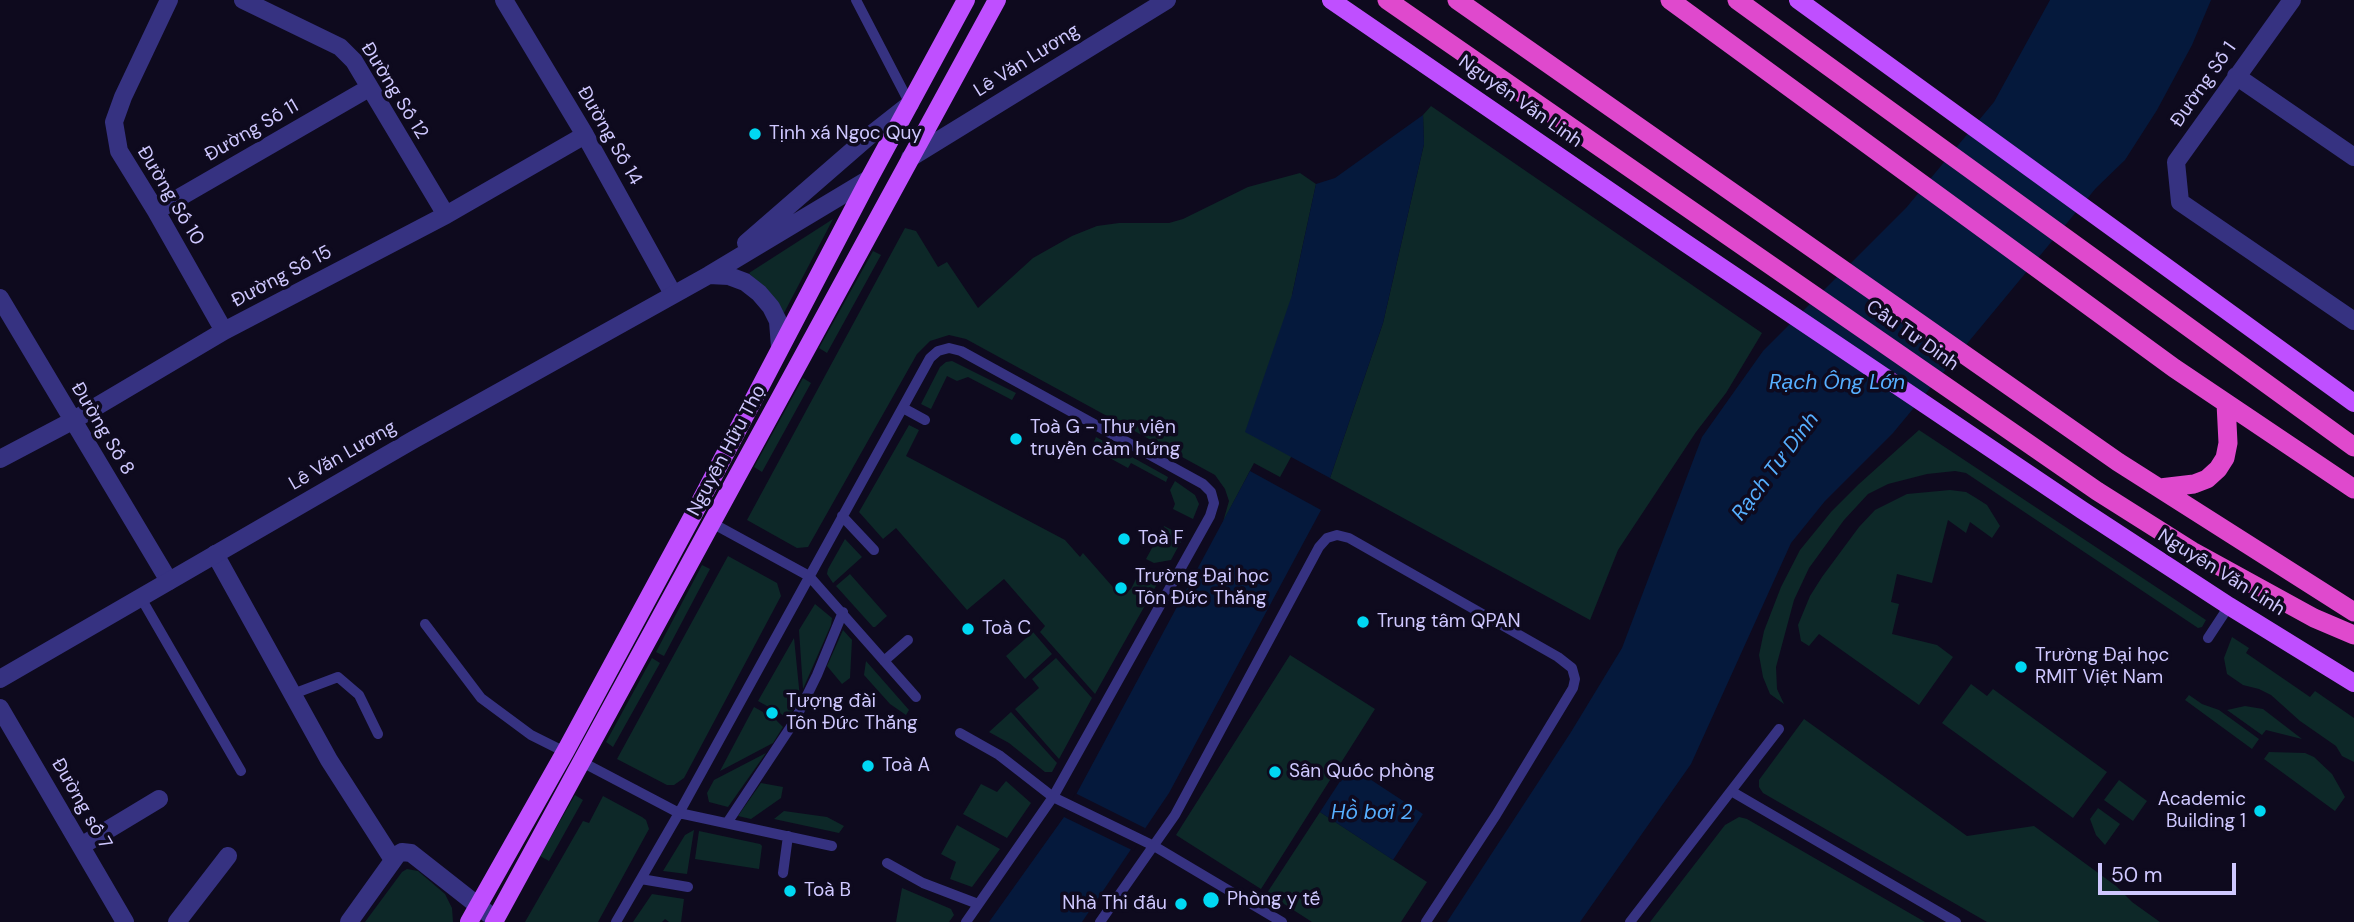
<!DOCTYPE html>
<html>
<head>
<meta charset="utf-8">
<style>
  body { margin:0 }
  #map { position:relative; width:2354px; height:922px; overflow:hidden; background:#0e0a1e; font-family:"DM Sans",sans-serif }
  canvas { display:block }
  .scale { position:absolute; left:2098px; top:863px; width:138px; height:32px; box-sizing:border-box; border:4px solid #cfc8ff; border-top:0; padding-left:9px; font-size:21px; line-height:24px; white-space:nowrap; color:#cfc8ff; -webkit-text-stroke:5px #0e0a1e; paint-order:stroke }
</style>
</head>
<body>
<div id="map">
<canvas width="2354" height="922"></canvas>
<div class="scale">50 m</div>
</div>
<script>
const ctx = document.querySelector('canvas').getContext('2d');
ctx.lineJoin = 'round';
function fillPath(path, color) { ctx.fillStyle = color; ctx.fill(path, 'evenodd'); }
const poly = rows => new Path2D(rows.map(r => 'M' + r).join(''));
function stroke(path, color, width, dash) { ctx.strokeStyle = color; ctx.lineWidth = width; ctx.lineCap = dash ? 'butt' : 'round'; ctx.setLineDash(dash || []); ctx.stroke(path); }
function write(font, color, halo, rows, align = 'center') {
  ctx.font = font + ' "DM Sans",sans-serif'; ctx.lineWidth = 7; ctx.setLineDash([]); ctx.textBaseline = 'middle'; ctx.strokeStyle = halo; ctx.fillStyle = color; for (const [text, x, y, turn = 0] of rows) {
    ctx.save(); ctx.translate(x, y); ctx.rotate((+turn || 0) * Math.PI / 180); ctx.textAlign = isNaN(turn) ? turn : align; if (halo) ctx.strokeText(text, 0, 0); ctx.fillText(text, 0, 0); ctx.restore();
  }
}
const green = poly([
  [1431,106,1762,333,1726,393,1696,432,1618,550,1590,620,1330,478,1383,323,1424,144,1423,115],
  [1300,173,1316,184,1292,295,1291,457,1280,477,1254,463,1223,522,1229,501,1225,489,1215,475,966,339,949,335,930,341,917,354,808,547,797,548,747,520,905,228,916,231,938,267,947,262,978,308,1033,258,1072,236,1097,226,1119,223,1169,223,1183,219,1248,187],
  [833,219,784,313,749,273],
  [873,251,881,255,827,353,819,348],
  [952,361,1016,393,1012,400,968,377,957,381,947,376,931,409,921,404,940,367,946,362],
  [803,378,811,383,762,472,754,467],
  [909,425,919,430,906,456,1065,540,1080,557,1083,553,1119,594,1124,594,1131,589,1142,567,1152,571,1165,570,1095,694,1040,632,1045,626,1004,579,967,610,896,528,883,539,859,512],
  [1919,430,2206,620,2202,627,2198,628,1966,473,1955,471,1927,474,1888,484,1868,494,1844,520,1809,568,1794,600,1776,667,1777,689,1784,704,1770,694,1763,677,1759,655,1764,631,1781,587,1800,550,1831,512,1859,484],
  [1096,437,1168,477,1166,482,1131,463,1128,468,1097,451,1100,446,1094,442],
  [1175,481,1195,495,1199,504,1193,519,1173,509,1175,504,1170,490],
  [1950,490,1966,492,1976,498,1987,505,2000,526,1992,538,1970,522,1966,533,1948,520,1932,583,1897,574,1891,602,1899,604,1892,634,1937,645,1953,657,1919,705,1819,634,1809,646,1801,641,1798,625,1810,596,1822,577,1859,527,1875,510,1907,494],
  [1164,526,1184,536,1171,560,1154,563,1146,559],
  [845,539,862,557,833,583,827,574,828,569],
  [728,556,777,583,781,596,684,778,674,785,667,785,617,759],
  [702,565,710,569,664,656,656,652],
  [850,574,887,616,875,627,873,627,836,586],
  [815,604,832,618,831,625,803,689,799,630],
  [843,630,852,640,850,678,842,684,827,666],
  [1033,632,1052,654,1025,679,1006,656],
  [2232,637,2249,648,2246,653,2310,697,2315,691,2354,718,2354,762,2342,756,2336,746,2300,721,2271,695,2259,689,2243,685,2227,674,2224,658],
  [794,638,800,698,790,715,785,713,784,716,780,713,776,706,767,706,758,701],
  [1290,655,1375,709,1261,889,1176,835],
  [652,658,660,663,613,747,606,742],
  [1056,658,1092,698,1059,759,1015,709,1039,688,1032,679],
  [866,661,909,710,906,715,890,704,864,675],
  [1971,684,1987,696,1993,689,2107,772,2073,818,1942,723],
  [2189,695,2202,704,2219,710,2259,739,2252,749,2185,700],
  [2245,706,2263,709,2302,739,2266,730,2262,735,2227,710],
  [754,707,763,712,766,719,771,721,776,720,783,727,773,743,720,771],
  [1011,712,1057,763,1052,772,1045,772,1009,743,989,732],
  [1804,719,1967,836,2034,826,2116,886,2132,902,2160,922,1987,922,1763,793,1759,787,1759,780],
  [2269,752,2305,753,2314,757,2332,774,2345,797,2335,811,2264,759],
  [766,753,728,807,709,802,707,793,714,780],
  [2119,780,2147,801,2133,821,2104,800],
  [1006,781,1031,803,1007,838,963,814,981,784,997,792],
  [761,783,783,787,781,798,751,819,738,816],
  [575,795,583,800,549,861,540,856],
  [603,796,642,817,646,820,649,829,598,922,525,922,583,821,589,823],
  [2098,808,2120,824,2105,845,2096,835,2090,819],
  [784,811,827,817,844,826,839,833,774,819],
  [1320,812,1427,882,1401,922,1312,922,1267,893],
  [1739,817,1747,819,1925,922,1650,922,1725,825],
  [957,825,1000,849,972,887,950,879,956,862,941,854],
  [694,830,687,874,663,871,685,835],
  [699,831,760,844,762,846,759,869,695,859],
  [407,869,418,871,445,894,452,908,453,922,365,922,402,872],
  [902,888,951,909,954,915,949,922,896,922],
  [652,894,684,899,681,922,669,922,665,919,662,922,633,922]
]);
const water = poly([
  [2050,0,2211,0,2192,45,2157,110,2125,160,2096,188,1893,433,1825,501,1791,543,1691,764,1580,922,1447,922,1571,732,1622,648,1702,437,1763,351,1906,208,1994,102],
  [1423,115,1424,144,1383,323,1330,478,1245,432,1292,295,1316,184,1335,178],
  [1250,471,1321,510,1169,793,1082,922,989,922,1064,817],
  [1350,766,1423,814,1393,860,1320,812]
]);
const pier = poly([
  [1075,793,1145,828,1134,851,1064,817]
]);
const service = poly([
  [856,0,910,104],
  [903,408,925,420],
  [842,516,874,550],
  [712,523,809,576,916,697],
  [141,598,241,771],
  [425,624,481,698,531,735,565,752],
  [2208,638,2229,606],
  [884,661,908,640],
  [293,694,338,677,359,695,378,734],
  [960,733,999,755,1053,797,1154,846,1282,922],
  [582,762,679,813,832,846],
  [1731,791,1779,729],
  [727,823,794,722,817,675,843,612],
  [887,863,923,883,978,904],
  [783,873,788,836],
  [641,879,688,887],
  [616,922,679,813,930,358,938,351,949,348,961,351,1203,484,1211,492,1214,503,1210,516,1053,797,966,922],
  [1100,922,1175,815,1319,547,1327,538,1337,535,1349,538,1558,657,1572,668,1575,679,1573,688,1496,815,1426,922],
  [1630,922,1731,791,1956,922]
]);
const minor = poly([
  [169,0,123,97,114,122,119,151,156,211,224,331],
  [243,0,340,47,354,61,446,215],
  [504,0,585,135,673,294],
  [2292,0,2176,162,2180,202,2354,321],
  [2236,76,2354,157],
  [156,211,369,88],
  [0,298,169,581],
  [0,459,72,421,224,331,446,215,585,135],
  [215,554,329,760,393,860],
  [0,708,125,922],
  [81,846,159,799],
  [177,922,228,856],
  [349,922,397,855,402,852,411,853,495,919]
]);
const tertiary = poly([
  [910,158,1167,0],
  [746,243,868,137,910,104],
  [709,275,729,276,745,282,759,293,771,307,778,321,780,347],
  [0,679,413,440,709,275,869,179]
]);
const primary = poly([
  [1331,0,1684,242,2082,510,2229,606,2354,683],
  [1798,0,2354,403],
  [469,922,565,752,691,519,869,179,966,0],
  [494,922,997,0]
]);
const trunk = poly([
  [1387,0,2097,491,2192,551,2314,618,2354,635],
  [1457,0,2118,462,2354,612],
  [1670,0,2174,368,2354,489],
  [1737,0,2354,447],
  [2160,488,2194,484,2207,479,2218,469,2225,458,2228,443,2226,403]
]);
const markers = [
  [755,134,7,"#00d8f3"],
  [1016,439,7,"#00d8f3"],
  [1124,539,7,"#00d8f3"],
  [1121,588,7,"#00d8f3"],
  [1363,622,7,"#00d8f3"],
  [968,629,7,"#00d8f3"],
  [2021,667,7,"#00d8f3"],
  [772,713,7,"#00d8f3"],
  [868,766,7,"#00d8f3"],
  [1275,772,7,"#00d8f3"],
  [2260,811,7,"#00d8f3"],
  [790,891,7,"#00d8f3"],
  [1211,900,9,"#00d8f3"],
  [1181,904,7,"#00d8f3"]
];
const streetNames = [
  ["Lê Văn Lương",1027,61,-32],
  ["Đường Số 1",2204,85,-55],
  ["Đường Số 12",394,91,58],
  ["Nguyễn Văn Linh",1520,102,35],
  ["Đường Số 11",252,131,-30],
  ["Đường Số 14",609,136,60],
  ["Đường Số 10",170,196,59],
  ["Đường Số 15",282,277,-28],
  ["Cầu Tư Dinh",1912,336,35],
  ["Đường Số 8",102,429,59],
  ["Nguyễn Hữu Thọ",727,451,-62],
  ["Lê Văn Lương",343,456,-30],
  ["Nguyễn Văn Linh",2221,573,32],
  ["Đường số 7",81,804,60]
];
const poiNames = [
  ["Tịnh xá Ngọc Quy",769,134],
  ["Toà G - Thư viện",1030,428],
  ["truyền cảm hứng",1030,450],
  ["Toà F",1138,539],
  ["Trường Đại học",1135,577],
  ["Tôn Đức Thắng",1135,599],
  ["Trung tâm QPAN",1377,622],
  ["Toà C",982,629],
  ["Trường Đại học",2035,656],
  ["RMIT Việt Nam",2035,678],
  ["Tượng đài",786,702],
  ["Tôn Đức Thắng",786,724],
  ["Toà A",882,766],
  ["Sân Quốc phòng",1289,772],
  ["Academic",2246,800,"right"],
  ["Building 1",2246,822,"right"],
  ["Toà B",804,891],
  ["Phòng y tế",1227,900],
  ["Nhà Thi đấu",1167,904,"right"]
];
const waterNames = [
  ["Rạch Ông Lớn",1837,383],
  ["Rạch Tư Dinh",1776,467,-53],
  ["Hồ bơi 2",1372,813]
];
fillPath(green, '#0d2828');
fillPath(water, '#05193c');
fillPath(pier, '#0e0a1e');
stroke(service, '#363281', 10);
stroke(minor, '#363281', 18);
stroke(tertiary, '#363281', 18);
stroke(primary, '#bf4fff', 18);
stroke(trunk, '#df49cd', 19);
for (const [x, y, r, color] of markers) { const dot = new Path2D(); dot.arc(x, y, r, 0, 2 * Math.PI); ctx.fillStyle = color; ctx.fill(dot); stroke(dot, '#0e0a1e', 2.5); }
write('19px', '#cfc8ff', '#0e0a1e', streetNames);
write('19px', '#cfc8ff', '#0e0a1e', poiNames, 'left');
write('italic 21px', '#56afff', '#0e0a1e', waterNames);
</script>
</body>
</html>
